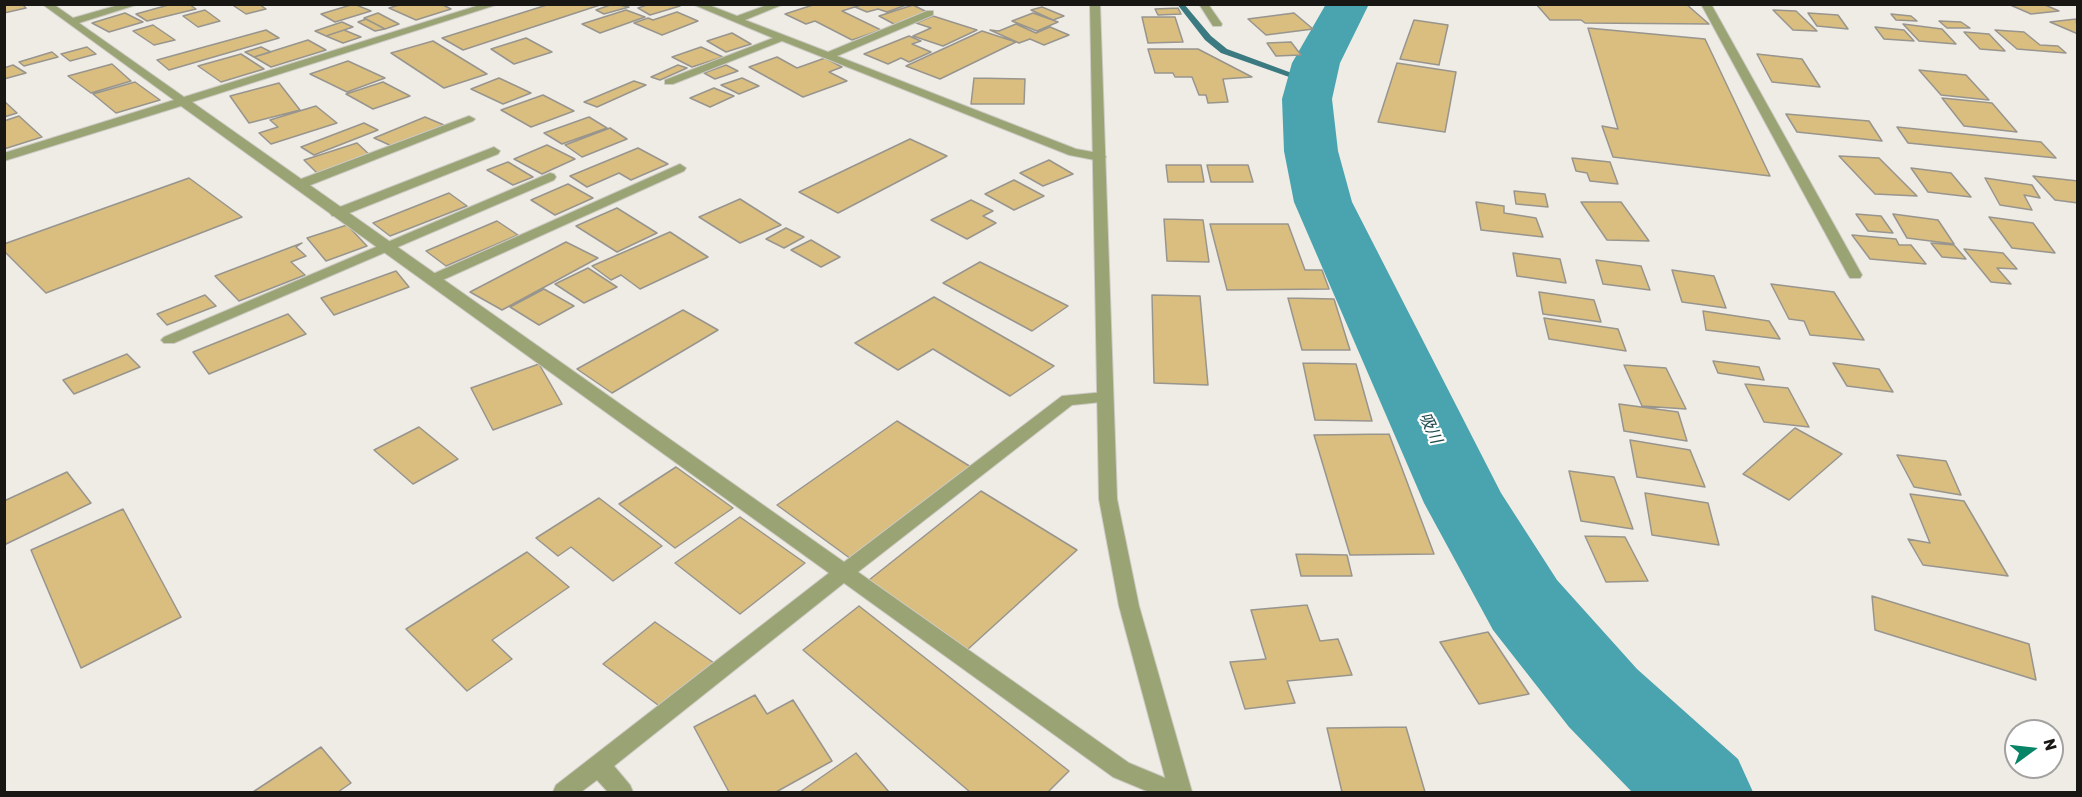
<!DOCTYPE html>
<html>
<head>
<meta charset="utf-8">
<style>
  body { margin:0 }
  #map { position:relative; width:2082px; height:797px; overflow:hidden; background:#efece5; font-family:Rubik,sans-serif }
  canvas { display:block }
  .frame { position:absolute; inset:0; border:6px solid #181714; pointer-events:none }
  .north { position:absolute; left:2004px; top:719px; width:60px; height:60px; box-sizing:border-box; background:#fff; border:2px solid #a3a2a1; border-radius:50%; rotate:75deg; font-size:16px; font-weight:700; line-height:24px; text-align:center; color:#181714 }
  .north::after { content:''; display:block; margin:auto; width:21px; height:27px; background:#088566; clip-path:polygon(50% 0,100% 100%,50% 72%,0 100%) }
</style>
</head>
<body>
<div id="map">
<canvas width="2082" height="797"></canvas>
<div class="frame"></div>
<div class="north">N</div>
</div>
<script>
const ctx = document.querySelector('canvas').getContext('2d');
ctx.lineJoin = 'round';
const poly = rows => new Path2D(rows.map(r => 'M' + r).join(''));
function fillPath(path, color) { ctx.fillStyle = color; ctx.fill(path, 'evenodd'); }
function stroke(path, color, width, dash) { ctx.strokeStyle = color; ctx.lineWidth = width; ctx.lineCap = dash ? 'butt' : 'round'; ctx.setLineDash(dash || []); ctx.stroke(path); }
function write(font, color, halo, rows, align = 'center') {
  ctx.font = font + ' Rubik,"Noto Sans JP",sans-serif'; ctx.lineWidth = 4.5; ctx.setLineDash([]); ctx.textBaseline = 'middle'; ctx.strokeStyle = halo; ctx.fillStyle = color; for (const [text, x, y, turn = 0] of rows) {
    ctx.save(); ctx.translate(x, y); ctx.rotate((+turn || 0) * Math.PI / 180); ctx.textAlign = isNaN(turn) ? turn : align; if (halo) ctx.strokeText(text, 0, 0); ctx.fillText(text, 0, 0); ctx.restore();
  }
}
const stream = poly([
  [1177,4,1184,4,1211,36,1227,49,1316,82,1309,84,1221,53,1205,40,1177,4]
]);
const river = poly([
  [1326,4,1369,4,1340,63,1332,99,1338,151,1352,202,1501,493,1557,580,1637,669,1738,759,1753,792,1632,792,1569,727,1493,630,1424,503,1294,202,1284,151,1282,99,1292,63,1326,4]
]);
const building = poly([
  [9,4,22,4,26,8,4,13,4,6,9,4],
  [189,4,196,9,147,21,136,14,172,4,189,4],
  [231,4,259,4,266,9,246,14,231,4],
  [354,4,371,11,335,22,321,14,354,4],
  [402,4,441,4,451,9,416,20,389,8,402,4],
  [550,4,603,4,463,50,442,38,550,4],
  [613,4,629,7,604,14,596,10,613,4],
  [650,4,677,4,680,6,650,15,638,8,650,4],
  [816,4,864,4,842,11,881,30,852,40,815,21,806,24,785,14,816,4],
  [864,4,909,4,887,12,878,9,867,12,855,7,864,4],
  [1536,4,1686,4,1709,24,1585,23,1581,20,1550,20,1536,4],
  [2008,4,2043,4,2059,11,2031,14,2008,4],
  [913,5,929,13,894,24,879,16,913,5],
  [1042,7,1064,16,1053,20,1031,10,1042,7],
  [1178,8,1181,14,1158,15,1155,9,1178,8],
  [205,10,220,21,198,27,183,16,205,10],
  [626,10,645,17,600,33,582,24,626,10],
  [1773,10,1796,11,1817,31,1793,30,1773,10],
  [677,12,698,21,662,35,634,23,648,18,653,20,677,12],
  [125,13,143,22,109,32,92,23,125,13],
  [378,13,399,24,385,29,364,18,378,13],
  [1033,13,1058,22,1037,31,1012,21,1033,13],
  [1294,13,1313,29,1266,35,1248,19,1294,13],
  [1808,13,1838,15,1848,29,1817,26,1808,13],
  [1891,14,1911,16,1917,21,1896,20,1891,14],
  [933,16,977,30,943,46,913,36,931,28,916,23,933,16],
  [1142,17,1175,17,1183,42,1148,43,1142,17],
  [366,19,385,29,375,31,358,22,366,19],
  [2076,19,2078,34,2050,22,2076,19],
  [1414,20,1448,25,1439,65,1400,59,1414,20],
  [1939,21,1961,22,1970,28,1947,28,1939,21],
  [342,22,353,27,326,36,315,31,342,22],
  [1016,24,1036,33,1050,27,1069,35,1044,45,1030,39,1019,43,990,30,999,31,1016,24],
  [1903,24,1942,29,1956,44,1919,41,1903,24],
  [153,25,175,40,154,45,133,31,153,25],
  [1875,27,1904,30,1914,41,1884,39,1875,27],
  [1588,28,1705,39,1770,176,1613,157,1602,126,1618,129,1588,28],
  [266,30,279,38,169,70,157,60,266,30],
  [344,30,361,37,343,43,326,36,344,30],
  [1995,30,2024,32,2040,45,2058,46,2066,53,2017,49,1995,30],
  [982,31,1016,42,940,79,906,66,982,31],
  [1964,32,1989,34,2005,51,1980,49,1964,32],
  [732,33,751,44,726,52,707,41,732,33],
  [909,36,921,41,912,44,931,52,909,62,901,58,888,64,864,54,909,36],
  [526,38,552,52,514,64,491,49,526,38],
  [308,40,326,50,271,67,254,57,308,40],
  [433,41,487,74,444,88,391,53,433,41],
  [1291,42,1301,55,1276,56,1267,43,1291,42],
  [87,47,96,54,70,61,61,54,87,47],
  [261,47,271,52,254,57,245,52,261,47],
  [701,47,723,57,692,67,672,57,701,47],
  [1148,49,1198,49,1252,77,1223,79,1228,102,1208,103,1206,95,1199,95,1192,77,1175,77,1173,73,1155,73,1148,49],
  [52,52,58,57,24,66,19,62,52,52],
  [241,54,264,69,221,82,198,66,241,54],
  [1757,54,1802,59,1820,87,1772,82,1757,54],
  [777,57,797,68,825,58,842,67,829,72,847,81,803,97,749,67,777,57],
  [348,61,385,78,347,92,310,74,348,61],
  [1397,63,1456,72,1445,132,1378,122,1397,63],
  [112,64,131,81,91,93,68,76,112,64],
  [13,65,26,73,4,79,4,68,13,65],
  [678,65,687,68,660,80,651,77,678,65],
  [726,65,738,71,715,79,704,73,726,65],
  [1919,70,1966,75,1989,100,1941,95,1919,70],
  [499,78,531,93,503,104,471,89,499,78],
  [742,78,759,86,739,94,721,85,742,78],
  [974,78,1025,79,1024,104,971,104,974,78],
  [634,81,646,85,597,107,584,102,634,81],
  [135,82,160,100,116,113,93,94,135,82],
  [383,82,410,96,373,109,346,94,383,82],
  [279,83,300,110,249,123,230,96,279,83],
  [714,88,734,96,710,107,690,98,714,88],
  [543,95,574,111,531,127,501,110,543,95],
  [1942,98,1992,103,2017,132,1964,126,1942,98],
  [4,101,17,113,4,117,4,101],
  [316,106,337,123,271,144,259,133,278,127,270,120,316,106],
  [1786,114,1869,121,1882,141,1797,132,1786,114],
  [19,116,42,137,4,149,4,121,19,116],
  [425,117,444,125,394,147,374,138,425,117],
  [589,117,607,128,562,144,544,133,589,117],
  [364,123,378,130,314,155,301,147,364,123],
  [1897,127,2041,142,2056,158,1908,143,1897,127],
  [610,128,627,139,582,157,565,145,610,128],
  [910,139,947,156,838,213,799,192,910,139],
  [357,143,371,156,317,173,304,160,357,143],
  [547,145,575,159,542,174,514,159,547,145],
  [638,148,668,164,631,180,619,173,587,187,570,176,638,148],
  [1839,156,1879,158,1917,196,1875,194,1839,156],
  [1572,158,1610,162,1618,184,1590,181,1587,173,1576,171,1572,158],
  [1049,160,1073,174,1043,186,1020,173,1049,160],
  [508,162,533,177,513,185,487,170,508,162],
  [1166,165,1201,165,1204,182,1168,182,1166,165],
  [1207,165,1248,165,1253,182,1211,182,1207,165],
  [1911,168,1951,173,1971,197,1928,192,1911,168],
  [2033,176,2078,181,2078,203,2055,200,2033,176],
  [189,178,242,217,46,293,4,251,4,244,189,178],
  [1985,178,2032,185,2040,198,2024,195,2032,210,2000,205,1985,178],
  [1014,180,1044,196,1014,210,985,194,1014,180],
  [568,184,593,198,555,215,531,200,568,184],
  [1514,191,1545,194,1548,207,1516,204,1514,191],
  [449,193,467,206,390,236,373,223,449,193],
  [740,199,781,225,740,243,699,217,740,199],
  [971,200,993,211,983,216,996,223,967,239,931,220,971,200],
  [1476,202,1504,206,1504,213,1536,218,1543,237,1481,230,1476,202],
  [1581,202,1621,202,1649,241,1607,240,1581,202],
  [617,208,657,233,617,252,576,226,617,208],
  [1856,214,1881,216,1893,233,1868,231,1856,214],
  [1893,214,1938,220,1954,244,1907,238,1893,214],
  [1989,217,2033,223,2055,253,2012,248,1989,217],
  [1164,219,1203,220,1209,262,1167,261,1164,219],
  [497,221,518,235,446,266,426,251,497,221],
  [1210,224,1288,224,1305,270,1322,270,1329,289,1227,290,1210,224],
  [347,225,367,246,326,261,307,238,347,225],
  [786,228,804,237,784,248,766,239,786,228],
  [670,232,708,257,640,289,621,275,611,280,592,266,670,232],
  [1852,235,1896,239,1899,245,1911,245,1926,264,1870,259,1852,235],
  [811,240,840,257,821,267,791,250,811,240],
  [566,242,598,258,502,310,470,292,566,242],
  [302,243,296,247,306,256,291,262,305,275,239,301,215,276,302,243],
  [1931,243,1954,245,1966,259,1942,257,1931,243],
  [1964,249,2003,253,2017,269,1997,268,2011,284,1991,282,1964,249],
  [1513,253,1560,259,1566,283,1517,276,1513,253],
  [1596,260,1641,266,1650,290,1603,284,1596,260],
  [980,262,1068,306,1032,331,943,283,980,262],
  [588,268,617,287,584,303,555,284,588,268],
  [1672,270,1714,276,1726,308,1682,302,1672,270],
  [396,271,409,287,334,315,321,298,396,271],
  [1771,284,1834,292,1864,340,1810,335,1804,321,1789,319,1771,284],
  [544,289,574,306,539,325,510,307,544,289],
  [1539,292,1594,300,1601,322,1543,314,1539,292],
  [205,295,216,306,167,325,157,314,205,295],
  [1152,295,1200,296,1208,385,1154,383,1152,295],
  [934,297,1054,366,1010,396,933,349,898,370,855,343,934,297],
  [1288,298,1334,299,1350,350,1302,350,1288,298],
  [683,310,718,330,612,393,577,369,683,310],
  [1703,311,1769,321,1780,339,1706,330,1703,311],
  [288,314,306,334,209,374,193,352,288,314],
  [1544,318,1618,329,1626,351,1549,339,1544,318],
  [127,354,140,367,74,394,63,380,127,354],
  [1713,361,1759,367,1764,380,1718,373,1713,361],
  [1303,363,1356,364,1372,421,1315,420,1303,363],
  [1833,363,1879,369,1893,392,1847,386,1833,363],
  [539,364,562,404,493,430,471,388,539,364],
  [1624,365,1666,368,1686,409,1642,406,1624,365],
  [1745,384,1788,388,1809,427,1764,422,1745,384],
  [1619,404,1678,412,1687,441,1624,431,1619,404],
  [897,421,971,467,851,559,777,505,897,421],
  [419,427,458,459,413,484,374,450,419,427],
  [1795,428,1842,454,1789,500,1743,474,1795,428],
  [1389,434,1434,554,1350,555,1314,435,1389,434],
  [1630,440,1690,450,1705,487,1637,477,1630,440],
  [1897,455,1946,461,1961,495,1914,487,1897,455],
  [676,467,733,508,675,548,619,504,676,467],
  [1569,471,1614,477,1633,529,1581,521,1569,471],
  [67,472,91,503,4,545,4,501,67,472],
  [981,491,1077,550,967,650,869,580,981,491],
  [1645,493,1708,503,1719,545,1652,535,1645,493],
  [1910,494,1964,501,2008,576,1923,565,1908,539,1930,543,1910,494],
  [599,498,662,546,613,581,571,547,558,556,536,538,599,498],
  [123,509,181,617,81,668,31,550,123,509],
  [740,517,805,563,740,614,675,563,740,517],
  [1585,536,1625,537,1648,581,1606,582,1585,536],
  [527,552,569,587,492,640,512,659,467,691,406,629,527,552],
  [1296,554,1347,555,1352,576,1301,576,1296,554],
  [1872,596,2029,644,2036,680,1875,630,1872,596],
  [1307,605,1320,641,1338,639,1352,675,1287,681,1295,703,1245,709,1230,662,1266,659,1251,610,1307,605],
  [859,606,1069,771,1048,792,970,792,803,650,859,606],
  [655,622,714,663,662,708,603,664,655,622],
  [1488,632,1529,694,1479,704,1440,642,1488,632],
  [755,695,767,714,793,700,832,761,776,792,729,792,694,727,755,695],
  [1406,727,1425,792,1342,792,1327,728,1406,727],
  [321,747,351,783,338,792,253,792,321,747],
  [856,753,889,792,800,792,856,753]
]);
const service = poly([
  [469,116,475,119,473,121,303,188,298,189,292,185,293,182,469,116],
  [494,147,500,151,498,154,342,216,332,216,330,213,332,210,494,147],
  [680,164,686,168,684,171,436,283,431,284,424,280,426,277,680,164],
  [550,173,554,174,556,177,554,180,174,343,164,343,161,340,164,337,550,173]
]);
const minor = poly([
  [42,4,53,4,73,18,122,4,139,4,79,23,184,97,483,4,499,4,192,102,844,562,1062,396,1105,392,1111,393,1113,397,1111,401,1072,405,858,572,1129,763,1182,785,1185,792,1149,792,1113,777,844,583,614,766,630,785,633,792,608,792,597,780,581,792,553,792,556,785,829,573,181,106,4,161,4,153,174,100,42,4],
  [692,4,706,4,737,16,770,4,784,4,745,20,828,52,927,11,933,11,933,15,837,56,1076,149,1104,154,1106,157,1100,161,1069,155,782,41,673,84,665,84,665,80,773,38,692,4],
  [1199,4,1208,4,1222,24,1221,26,1213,26,1199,4],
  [1701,4,1711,4,1862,275,1860,278,1850,278,1848,275,1701,4]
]);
const tertiary = poly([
  [1090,4,1100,4,1117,499,1139,606,1192,792,1169,792,1119,606,1099,499,1090,4]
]);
const waterNames = [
  ["吸川",1430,428,65]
];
fillPath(stream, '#3a7a80');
fillPath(river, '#49a4af');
fillPath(building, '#d9be7f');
stroke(building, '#98958e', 1.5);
stroke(service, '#cdcac4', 2);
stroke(minor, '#cdcac4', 2);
stroke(tertiary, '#cdcac4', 2);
fillPath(service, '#99a374');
fillPath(minor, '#99a374');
fillPath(tertiary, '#99a374');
write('italic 16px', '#1e484d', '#fff', waterNames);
</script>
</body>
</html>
